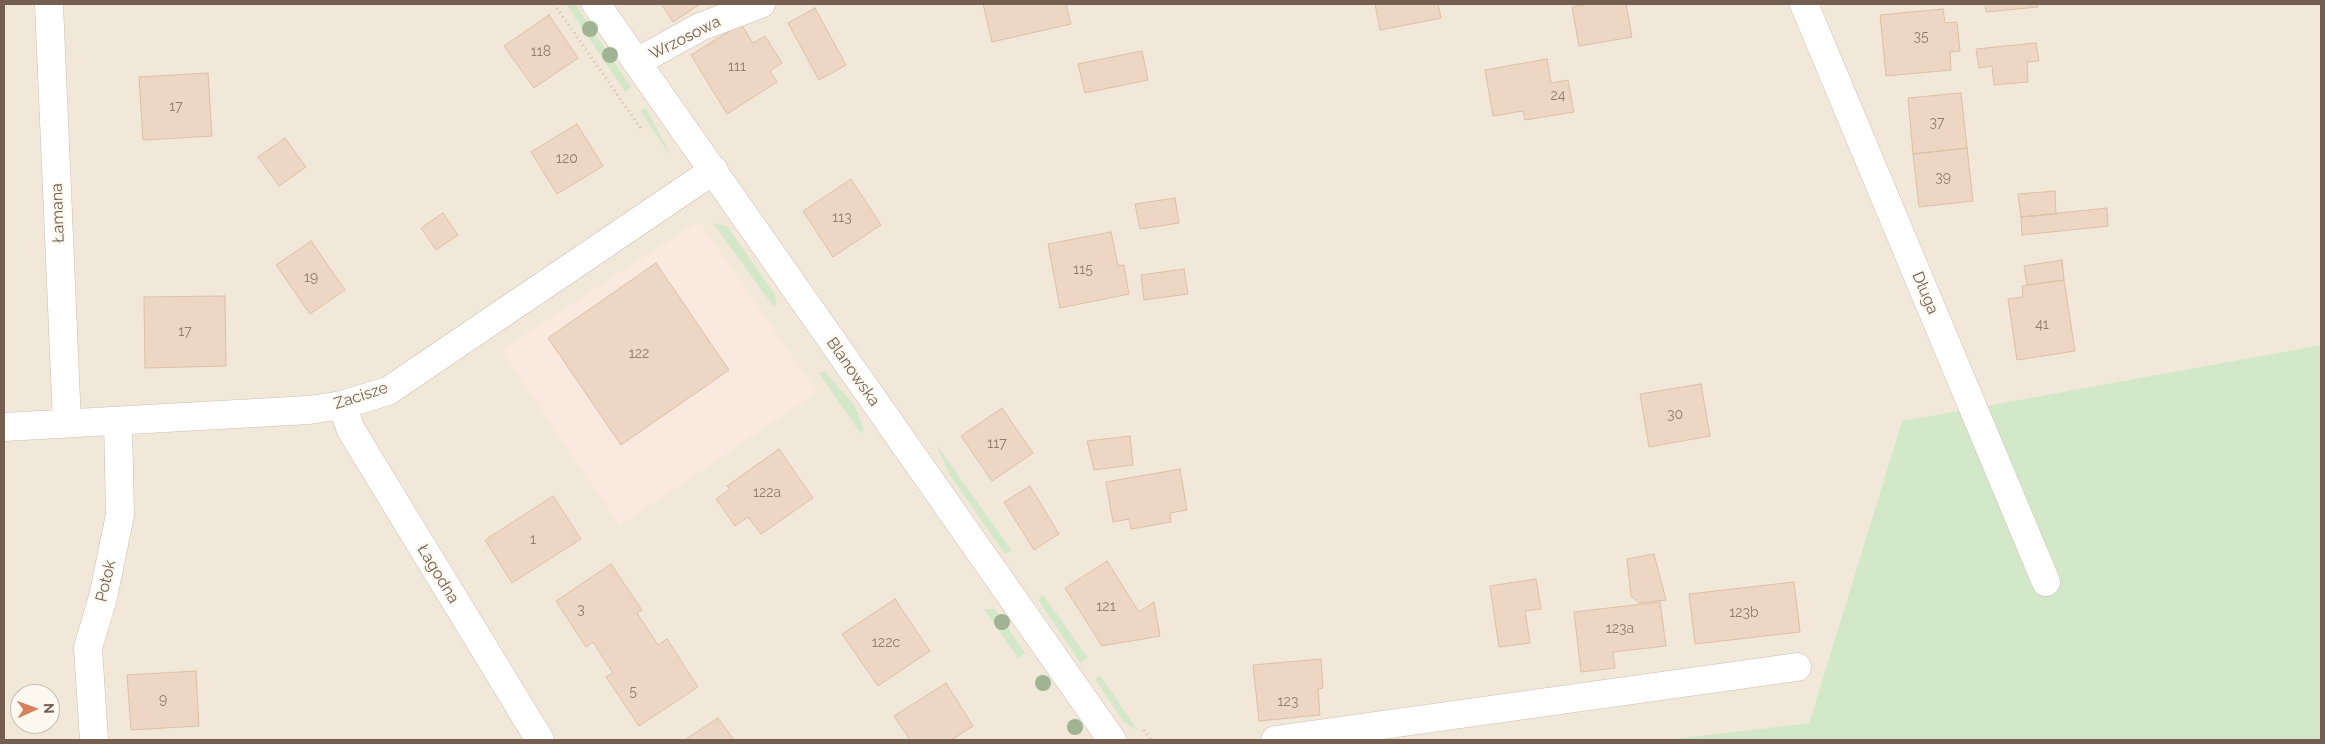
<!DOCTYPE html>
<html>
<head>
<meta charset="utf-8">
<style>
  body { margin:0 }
  #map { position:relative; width:2325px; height:744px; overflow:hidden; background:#fbf5ea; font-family:Raleway,sans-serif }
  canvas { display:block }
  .frame { position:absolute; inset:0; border:5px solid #735e4f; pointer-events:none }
  .north { position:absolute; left:10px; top:684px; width:50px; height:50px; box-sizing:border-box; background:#fdf9f0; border:1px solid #c6bbb0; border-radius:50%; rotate:88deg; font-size:14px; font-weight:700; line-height:20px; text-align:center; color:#735e4f }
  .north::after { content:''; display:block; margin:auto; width:18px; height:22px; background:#d8805b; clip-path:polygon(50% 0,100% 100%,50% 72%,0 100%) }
</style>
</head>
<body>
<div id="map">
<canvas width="2325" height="744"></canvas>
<div class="frame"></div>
<div class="north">N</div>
</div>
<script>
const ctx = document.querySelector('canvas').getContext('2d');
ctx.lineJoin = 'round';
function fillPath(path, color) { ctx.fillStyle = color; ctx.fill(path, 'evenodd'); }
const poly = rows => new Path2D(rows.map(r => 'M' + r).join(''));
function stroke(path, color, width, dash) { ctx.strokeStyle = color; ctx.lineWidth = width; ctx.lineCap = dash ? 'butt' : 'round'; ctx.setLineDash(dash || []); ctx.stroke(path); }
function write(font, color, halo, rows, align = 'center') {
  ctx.font = font + ' Raleway,sans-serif'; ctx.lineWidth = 4.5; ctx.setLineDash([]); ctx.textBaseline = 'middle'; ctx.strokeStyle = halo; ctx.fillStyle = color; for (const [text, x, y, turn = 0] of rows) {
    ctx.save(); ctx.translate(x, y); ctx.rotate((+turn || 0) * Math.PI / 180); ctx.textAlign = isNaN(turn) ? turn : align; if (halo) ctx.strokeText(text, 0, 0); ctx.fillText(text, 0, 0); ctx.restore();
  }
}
const residential = poly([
  [4,4,2321,4,2321,345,1902,421,1809,723,1664,740,4,740],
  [20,694,50,694,50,724,20,724]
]);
const commercial = poly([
  [699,221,817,392,620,526,501,350]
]);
const green = poly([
  [566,4,575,4,631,87,625,92],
  [646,108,672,158,640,111],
  [713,223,727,226,775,295,776,302,774,307],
  [2321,345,2321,740,1664,740,1809,723,1902,421],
  [825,372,854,405,864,430,861,434,819,373],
  [936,444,1011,550,1005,554,950,475],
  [1043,595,1088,658,1080,662,1038,600],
  [984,609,995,609,1025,653,1018,658],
  [1100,675,1138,731,1124,722,1095,679]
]);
const building = poly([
  [661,4,700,4,673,22,661,4],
  [983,4,1066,4,1071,24,992,42,983,4],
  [1375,4,1438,4,1441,18,1380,30,1375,4],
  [1589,4,1626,4,1632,37,1579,46,1572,7,1589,4],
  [1985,4,2038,4,2038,7,1986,12,1985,4],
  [815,8,846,65,819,80,788,23,815,8],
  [1943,9,1945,23,1957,22,1960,51,1950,52,1951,70,1886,76,1880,15,1943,9],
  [549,15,578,58,534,88,504,46,549,15],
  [741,24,753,43,765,36,782,63,770,71,777,82,727,114,691,55,741,24],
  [2036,43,2039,61,2027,62,2028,82,1994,85,1992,66,1979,68,1976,49,2036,43],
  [1142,51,1148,80,1085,93,1078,64,1142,51],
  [1547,59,1551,83,1568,80,1574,112,1525,120,1523,111,1493,116,1485,70,1547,59],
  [208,73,212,136,143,140,139,77,208,73],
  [1961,93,1967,148,1913,154,1908,98,1961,93],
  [577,124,603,166,557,194,531,152,577,124],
  [285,138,306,167,279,186,258,157,285,138],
  [1967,148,1973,201,1919,207,1913,154,1967,148],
  [851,179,881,225,833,257,803,211,851,179],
  [2055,191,2056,214,2021,217,2018,194,2055,191],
  [1175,198,1179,223,1140,229,1135,204,1175,198],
  [2107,208,2108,226,2022,235,2021,217,2107,208],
  [443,213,458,235,436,250,421,228,443,213],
  [1111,232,1118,266,1124,265,1129,294,1060,308,1048,244,1111,232],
  [311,241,345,290,310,314,276,265,311,241],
  [2062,260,2064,280,2027,285,2024,266,2062,260],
  [656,263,729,370,621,445,548,338,656,263],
  [1184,269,1188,294,1144,300,1141,275,1184,269],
  [2064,280,2075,351,2017,360,2008,299,2023,297,2022,286,2064,280],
  [225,296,226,366,145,368,144,297,225,296],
  [1701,384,1710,436,1649,447,1640,394,1701,384],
  [1002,408,1033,453,992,481,961,436,1002,408],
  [1130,436,1133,465,1094,470,1087,441,1130,436],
  [779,449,813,498,761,534,748,517,735,526,716,499,730,489,727,486,779,449],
  [1180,469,1187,510,1170,513,1171,522,1131,529,1129,519,1113,522,1106,482,1180,469],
  [1030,486,1059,534,1034,550,1004,502,1030,486],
  [553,496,581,539,512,583,485,540,553,496],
  [1654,554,1666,600,1639,603,1631,596,1627,559,1654,554],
  [1107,561,1139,612,1154,602,1160,636,1102,646,1065,588,1107,561],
  [611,564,642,610,637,613,658,645,667,639,698,687,639,726,606,677,613,673,593,642,586,647,556,601,611,564],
  [1536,579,1541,609,1525,611,1530,643,1499,647,1490,586,1536,579],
  [1794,582,1800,632,1695,644,1689,594,1794,582],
  [895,599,930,651,878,686,842,634,895,599],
  [1660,602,1666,646,1613,652,1615,668,1581,672,1574,612,1660,602],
  [1321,659,1323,688,1318,689,1320,715,1259,721,1253,665,1321,659],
  [196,671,199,726,131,730,127,675,196,671],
  [946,683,973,726,951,740,910,740,894,716,946,683],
  [718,718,734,740,685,740,718,718]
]);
const path = poly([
  [554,4,642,130],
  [1144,730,1151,740]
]);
const minor = poly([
  [49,4,67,423],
  [596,4,1112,740],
  [1804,4,2046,582],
  [637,62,700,27,761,4],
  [342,405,351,430,540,740],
  [4,427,309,410,342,405,388,391,714,170],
  [94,740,88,648,103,597,120,515,118,421],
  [1275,740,1797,667]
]);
const trees = [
  [590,29],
  [610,55],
  [1002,622],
  [1043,683],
  [1075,727]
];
const numberNames = [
  ["35",1921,37],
  ["118",541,52],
  ["111",737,67],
  ["24",1558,96],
  ["17",176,107],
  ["37",1937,123],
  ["120",567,159],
  ["39",1943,178],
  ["113",842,218],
  ["115",1083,270],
  ["19",311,278],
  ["41",2042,325],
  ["17",185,332],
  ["122",639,354],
  ["30",1675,415],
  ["117",997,444],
  ["122a",767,493],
  ["1",533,540],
  ["121",1106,607],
  ["3",581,610],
  ["123b",1744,613],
  ["123a",1620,629],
  ["122c",886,643],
  ["5",633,692],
  ["9",163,700],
  ["123",1288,702]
];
const streetNames = [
  ["Wrzosowa",685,38,-27],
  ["Łamana",58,213,-92],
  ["Długa",1925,293,67],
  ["Blanowska",853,372,55],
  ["Zacisze",361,396,-18],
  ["Łagodna",438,574,59],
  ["Potok",106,581,-77]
];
fillPath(residential, '#f2e8d9');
fillPath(commercial, '#fae9df');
fillPath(green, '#d3e7c9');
fillPath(building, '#edd7c4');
stroke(building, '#debfa6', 1);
stroke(minor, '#ccbeb0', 29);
stroke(path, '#d3bba7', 3, [1, 4]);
stroke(minor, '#fff', 28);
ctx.fillStyle = '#a0b393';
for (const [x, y] of trees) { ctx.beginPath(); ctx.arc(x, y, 8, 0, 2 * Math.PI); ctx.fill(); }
write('14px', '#927c6c', null, numberNames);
write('16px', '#735e4f', '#fdf9f0', streetNames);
</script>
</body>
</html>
